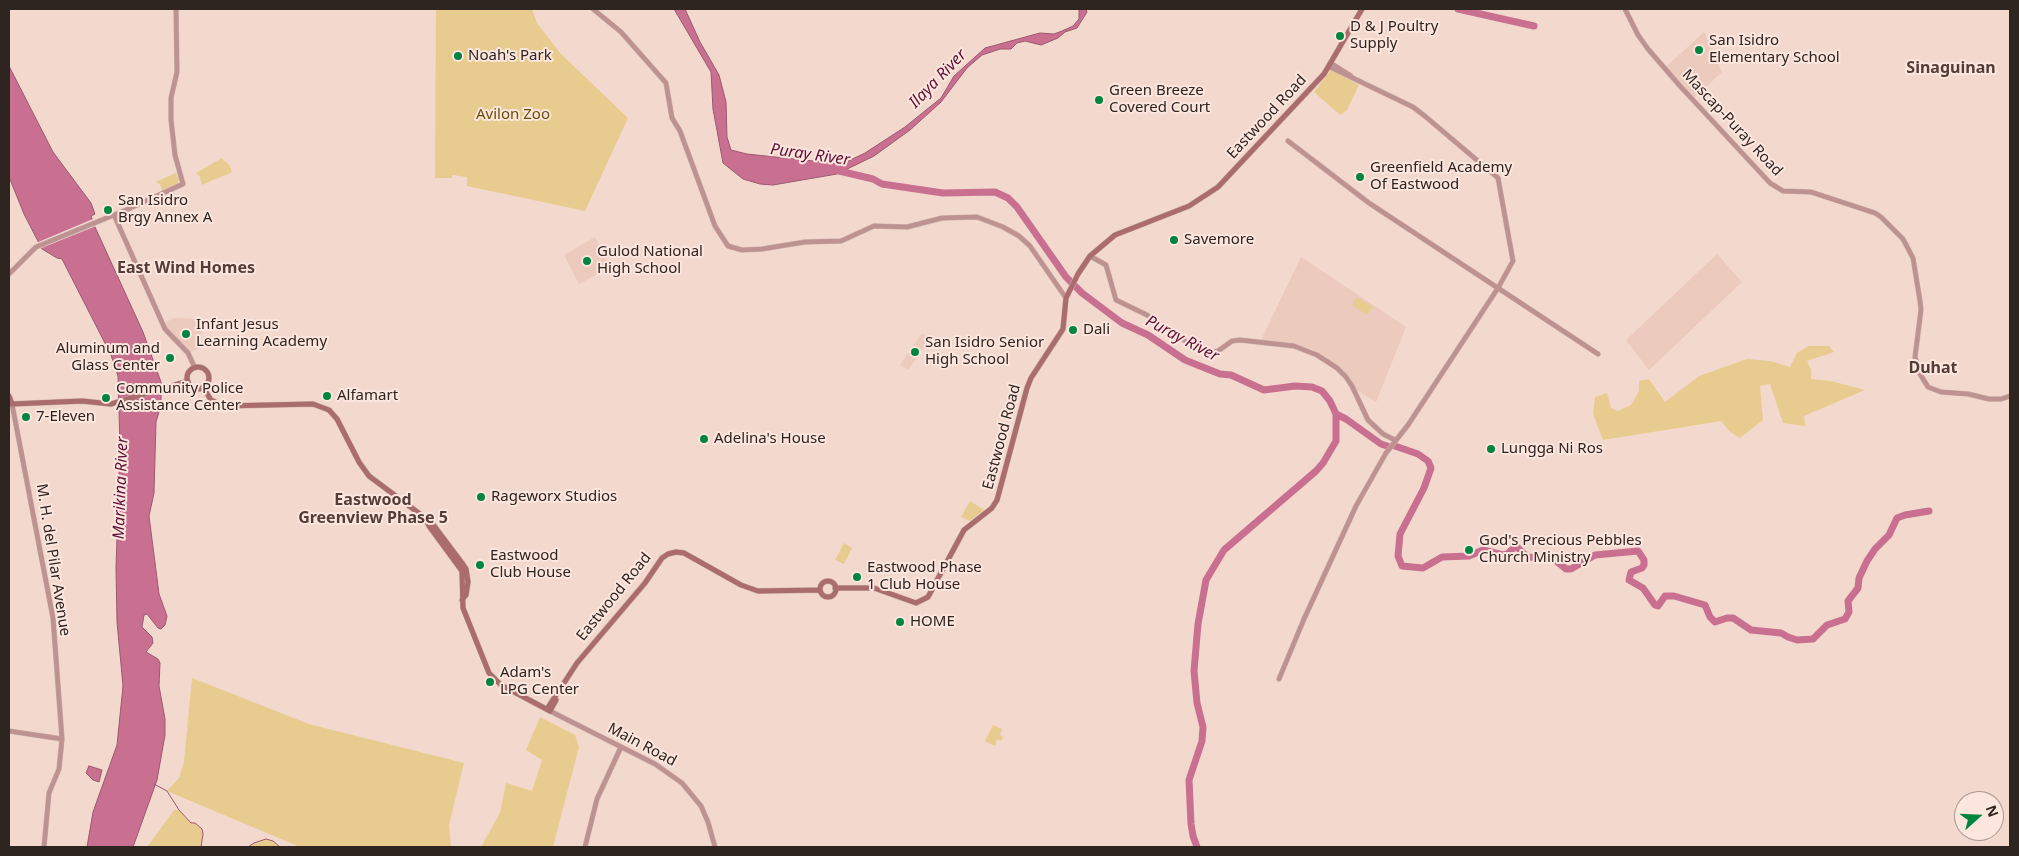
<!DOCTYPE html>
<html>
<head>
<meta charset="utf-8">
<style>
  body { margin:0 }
  #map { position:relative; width:2019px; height:856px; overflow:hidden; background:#f3d8ce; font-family:"Noto Sans",sans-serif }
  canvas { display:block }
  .frame { position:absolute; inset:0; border:10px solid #2e2420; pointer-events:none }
  .north { position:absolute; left:1954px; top:791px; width:50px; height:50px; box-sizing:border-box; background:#fce6de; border:1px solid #aa9892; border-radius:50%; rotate:70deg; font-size:14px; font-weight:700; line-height:20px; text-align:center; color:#2e2420 }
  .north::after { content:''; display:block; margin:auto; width:18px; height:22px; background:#008541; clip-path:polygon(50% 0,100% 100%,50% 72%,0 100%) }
</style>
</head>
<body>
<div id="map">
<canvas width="2019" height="856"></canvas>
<div class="frame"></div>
<div class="north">N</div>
</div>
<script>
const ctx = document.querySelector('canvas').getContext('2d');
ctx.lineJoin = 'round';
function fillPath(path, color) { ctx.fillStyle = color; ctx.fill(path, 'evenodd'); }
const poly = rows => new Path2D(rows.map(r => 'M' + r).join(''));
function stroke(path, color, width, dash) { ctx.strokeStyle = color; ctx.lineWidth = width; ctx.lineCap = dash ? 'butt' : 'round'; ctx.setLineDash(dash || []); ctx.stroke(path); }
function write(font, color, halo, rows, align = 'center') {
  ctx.font = font + ' "Noto Sans",sans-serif'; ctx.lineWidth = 4; ctx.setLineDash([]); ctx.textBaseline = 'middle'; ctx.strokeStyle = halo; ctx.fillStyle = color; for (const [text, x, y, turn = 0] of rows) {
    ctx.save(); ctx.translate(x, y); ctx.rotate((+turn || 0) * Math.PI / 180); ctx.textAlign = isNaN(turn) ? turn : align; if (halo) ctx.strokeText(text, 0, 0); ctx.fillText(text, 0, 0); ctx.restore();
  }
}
const built = poly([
  [1704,32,1722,72,1694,98,1666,67],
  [595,237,610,267,579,284,564,255],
  [1717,254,1742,282,1649,370,1626,340],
  [1301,257,1406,327,1376,402,1355,389,1338,367,1310,348,1261,340],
  [173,318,202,319,202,348,190,352,177,341,164,324],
  [922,333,930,339,908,370,900,365]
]);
const green = poly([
  [436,9,532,9,537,23,560,53,628,118,585,211,467,186,467,177,452,175,452,178,435,178],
  [1331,70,1359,85,1347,110,1340,115,1314,92],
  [222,158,229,165,232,172,202,185,200,177,196,173],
  [176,173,179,180,178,184,162,191,160,184,155,182],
  [1357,297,1373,307,1367,315,1352,305],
  [1808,346,1829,346,1834,352,1807,361,1811,370,1811,379,1831,381,1865,390,1804,416,1805,426,1783,423,1770,384,1760,386,1763,420,1740,438,1729,431,1721,421,1603,440,1593,414,1595,397,1607,393,1611,408,1618,411,1631,405,1639,391,1639,381,1649,379,1665,402,1699,376,1747,359,1770,361,1790,367,1797,353],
  [970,501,984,510,970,521,961,517],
  [844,543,852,548,844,564,835,560],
  [192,678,309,724,464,763,449,825,451,847,300,847,167,791,179,778,184,762],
  [540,717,575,735,579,747,553,847,481,847,500,813,506,783,532,791,542,760,526,750],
  [993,725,1002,729,1000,735,1003,737,1001,741,997,739,995,746,985,741],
  [174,810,179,810,191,823,195,823,202,829,203,834,201,847,147,847],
  [266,839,273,841,280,847,248,847,254,843]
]);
const water = poly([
  [674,9,685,9,700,42,719,75,726,102,727,137,731,150,747,154,842,164,865,153,905,127,941,98,954,76,985,48,1040,33,1054,34,1062,31,1073,26,1079,19,1079,9,1086,9,1087,12,1077,28,1065,32,1058,38,1041,45,1025,41,1017,43,1011,49,1000,49,982,55,967,68,941,102,910,130,874,156,837,174,773,185,760,184,743,179,723,163,713,109,711,72,674,9],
  [9,66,53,152,91,203,95,214,91,216,95,227,143,332,161,382,161,405,156,422,154,493,149,516,159,594,167,616,165,625,161,629,158,628,147,614,144,615,142,627,152,637,153,643,146,652,158,659,160,663,159,686,165,719,165,735,157,780,133,847,87,847,93,812,117,745,123,686,117,622,116,568,120,446,118,376,111,355,62,259,57,258,42,249,24,214,9,177,9,66],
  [89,766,102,770,99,782,93,780,86,773,89,766]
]);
const pier = poly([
  [93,219,96,226,39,249,36,243]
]);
const stream = poly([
  [154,784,167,791,179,810,191,823,195,823,202,829,203,834,201,847],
  [248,847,254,843,266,839,273,841,280,847]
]);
const river = poly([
  [1458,9,1534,26],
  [835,170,873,179,882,184,943,193,995,192,1008,198,1017,207,1066,277,1082,293,1122,323,1148,335,1185,360,1220,374,1231,375,1264,390,1295,386,1312,387,1322,391,1330,401,1336,414,1336,441,1323,463,1316,471,1224,550,1206,580,1198,624,1194,671,1197,703,1203,727,1202,741,1189,780,1191,824,1193,836,1197,847],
  [1336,414,1346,419,1381,444,1390,447],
  [1395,446,1418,454,1428,461,1431,468,1424,488,1400,534,1398,556,1402,566,1423,568,1442,557,1469,556,1483,550,1503,555,1507,554,1516,546,1527,557,1549,558,1555,560,1566,569,1571,569,1595,555,1638,551,1644,560,1644,565,1642,568,1631,572,1629,580,1643,588,1655,605,1658,606,1665,596,1674,596,1705,605,1710,617,1715,622,1727,618,1733,618,1751,630,1781,633,1788,637,1797,640,1813,639,1827,625,1845,619,1849,612,1848,601,1858,588,1859,578,1867,561,1875,549,1889,535,1897,518,1905,515,1929,511]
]);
const tertiary = poly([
  [593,9,621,32,666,83,672,118,680,131,715,226,728,246,742,250,762,249,805,242,841,241,874,226,907,227,942,218,977,217,1003,227,1019,236,1030,246,1066,298],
  [1625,9,1638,35,1648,49,1680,86,1770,183,1783,191,1811,192,1875,213,1881,217,1903,239,1913,258,1920,301,1921,310,1915,357,1920,374,1928,387,1941,392,1968,394,1989,399,2001,399,2010,396],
  [1332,64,1351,76],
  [1288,141,1369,203,1598,354],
  [114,215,165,329,188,353,195,368],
  [1090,256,1106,265,1116,300,1147,315,1193,346,1213,352,1218,351,1232,341,1240,340,1294,346,1317,355,1337,368,1346,377,1352,386,1368,420,1383,434,1395,440],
  [9,274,36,247,126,210,183,184,175,155,171,120,171,98,177,72,176,9],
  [12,404,53,618,62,739,59,769,49,793,44,847],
  [1279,679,1304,619,1356,506,1386,453,1408,425,1498,288,1513,261,1498,178,1426,117,1413,107,1330,67],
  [550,711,655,764,682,783,701,806,708,822,715,847],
  [9,731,62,739],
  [585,847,597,799,621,747]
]);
const secondary = poly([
  '187 378a11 11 0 1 1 22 0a11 11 0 1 1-22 0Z',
  [203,387,211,400,223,406,313,404,329,410,337,419,359,462,369,476,432,523,462,563,466,569,468,582,466,595,462,600],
  [9,396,12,404,82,401,111,404,188,381],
  [426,520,429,526,462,571,463,608,489,673,501,685,550,711,556,700],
  '820 589a8 8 0 1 1 16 0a8 8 0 1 1-16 0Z',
  [835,588,874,588,916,603,928,597,964,530,992,508,997,500,1027,388,1031,378,1063,329,1066,298,1078,274,1090,256,1115,235,1189,206,1218,187,1324,74,1362,9],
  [547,709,577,663,645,583,662,558,668,554,676,552,684,553,741,585,758,591,820,590]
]);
const markers = [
  [1340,36,5,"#008541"],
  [1699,50,5,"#008541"],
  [458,56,5,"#008541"],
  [1099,100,5,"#008541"],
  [1360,177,5,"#008541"],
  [108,210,5,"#008541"],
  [1174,240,5,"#008541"],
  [587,261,5,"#008541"],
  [1073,330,5,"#008541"],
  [186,334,5,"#008541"],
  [915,352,5,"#008541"],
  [170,358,5,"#008541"],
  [327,396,5,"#008541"],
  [106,398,5,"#008541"],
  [26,417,5,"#008541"],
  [704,439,5,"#008541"],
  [1491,449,5,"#008541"],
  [481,497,5,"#008541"],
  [1469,550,5,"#008541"],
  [480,565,5,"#008541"],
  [857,577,5,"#008541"],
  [900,622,5,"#008541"],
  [490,682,5,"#008541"]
];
const poiNames = [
  ["D & J Poultry",1350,27],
  ["Supply",1350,44],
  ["San Isidro",1709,41],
  ["Elementary School",1709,58],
  ["Noah's Park",468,56],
  ["Green Breeze",1109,91],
  ["Covered Court",1109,108],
  ["Greenfield Academy",1370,168],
  ["Of Eastwood",1370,185],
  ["San Isidro",118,201],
  ["Brgy Annex A",118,218],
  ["Savemore",1184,240],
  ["Gulod National",597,252],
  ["High School",597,269],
  ["Infant Jesus",196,325],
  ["Learning Academy",196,342],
  ["Dali",1083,330],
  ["San Isidro Senior",925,343],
  ["High School",925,360],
  ["Aluminum and",160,349,"right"],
  ["Glass Center",160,366,"right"],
  ["Community Police",116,389],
  ["Assistance Center",116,406],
  ["Alfamart",337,396],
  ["7-Eleven",36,417],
  ["Adelina's House",714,439],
  ["Lungga Ni Ros",1501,449],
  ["Rageworx Studios",491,497],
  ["God's Precious Pebbles",1479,541],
  ["Church Ministry",1479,558],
  ["Eastwood",490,556],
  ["Club House",490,573],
  ["Eastwood Phase",867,568],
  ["1 Club House",867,585],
  ["HOME",910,622],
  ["Adam's",500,673],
  ["LPG Center",500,690]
];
const parkNames = [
  ["Avilon Zoo",513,115]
];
const streetNames = [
  ["Eastwood Road",1267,117,-47],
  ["Mascap-Puray Road",1732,123,47],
  ["Eastwood Road",1002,437,-75],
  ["M. H. del Pilar Avenue",53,560,81],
  ["Eastwood Road",614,597,-51],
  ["Main Road",642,745,28]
];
const neighbourhoodNames = [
  ["Sinaguinan",1951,68],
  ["East Wind Homes",186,268],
  ["Duhat",1933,368],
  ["Eastwood",373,500],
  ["Greenview Phase 5",373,518]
];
const waterNames = [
  ["Ilaya River",938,79,-46],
  ["Puray River",810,155,8],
  ["Puray River",1182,339,28],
  ["Marikina River",121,488,-88]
];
fillPath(built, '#eccabd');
fillPath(green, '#e8cc8f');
fillPath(water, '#c97091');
stroke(water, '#9a596f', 1);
fillPath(pier, '#f3d8ce');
stroke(stream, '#9a596f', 1);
stroke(river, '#c97091', 7);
stroke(tertiary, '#ccb4ab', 5.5);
stroke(secondary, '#ccb4ab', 6);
stroke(tertiary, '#bd9291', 4.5);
stroke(secondary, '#aa6c6c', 5);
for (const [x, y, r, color] of markers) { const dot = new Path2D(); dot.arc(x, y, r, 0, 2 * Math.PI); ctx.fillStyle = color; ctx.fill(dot); stroke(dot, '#fce6de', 2); }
write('15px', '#2e2420', '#fce6de', poiNames, 'left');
write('15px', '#694e04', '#fce6de', parkNames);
write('15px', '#2e2420', '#fce6de', streetNames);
write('bold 16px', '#533d36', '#fce6de', neighbourhoodNames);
write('italic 16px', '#600f36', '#fce6de', waterNames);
</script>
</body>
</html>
